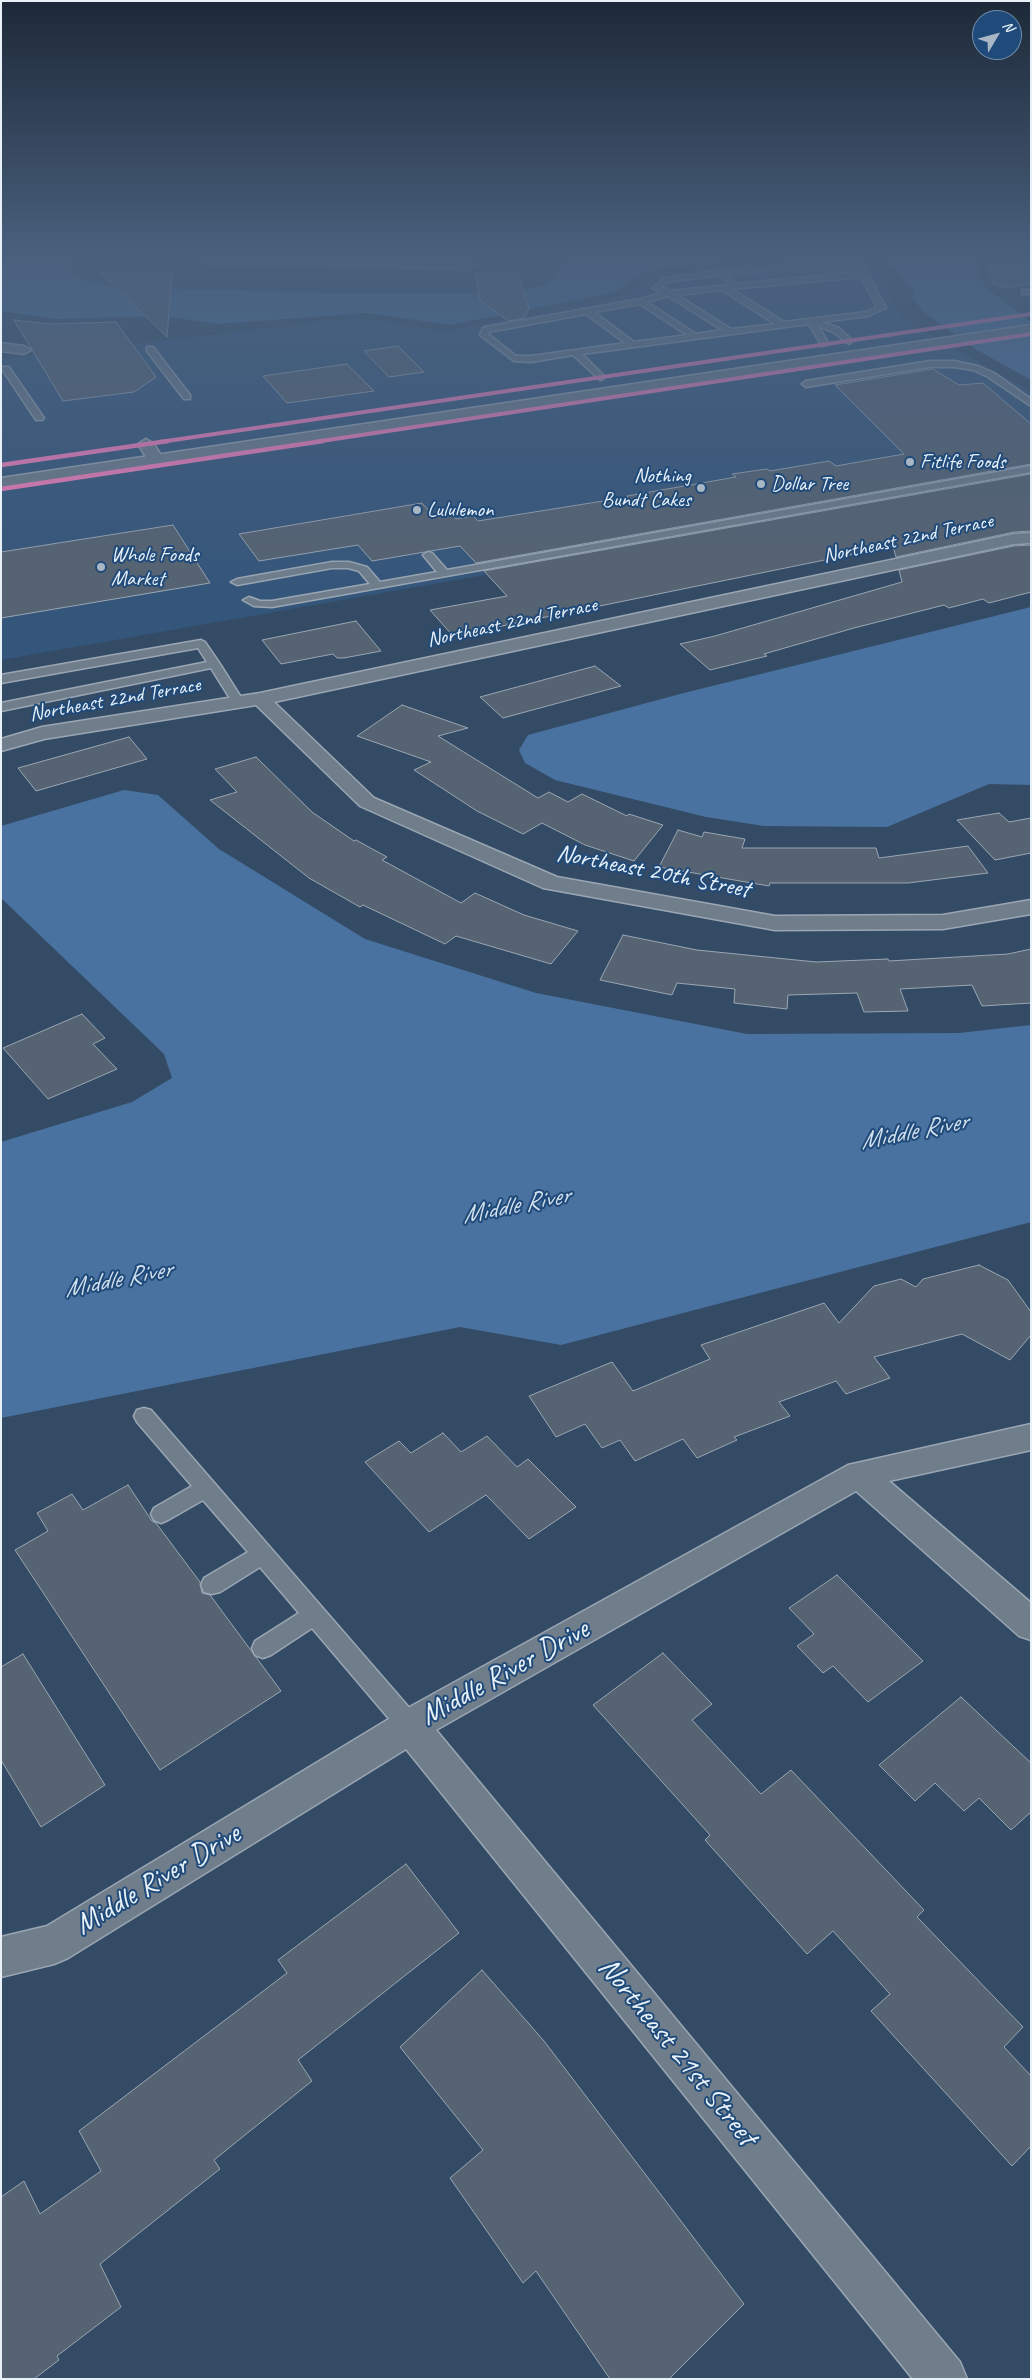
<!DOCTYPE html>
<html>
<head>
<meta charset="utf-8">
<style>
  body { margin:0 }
  #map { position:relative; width:1032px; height:2380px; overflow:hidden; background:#344b65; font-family:Caveat,sans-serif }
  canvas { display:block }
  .frame { position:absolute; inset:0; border:2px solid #e8f1f8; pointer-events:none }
  .north { position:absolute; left:972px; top:10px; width:50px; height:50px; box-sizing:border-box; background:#1f4a7a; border:1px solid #6f8dac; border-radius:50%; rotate:53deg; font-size:14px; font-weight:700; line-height:20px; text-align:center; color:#e8f1f8 }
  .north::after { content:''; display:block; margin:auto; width:18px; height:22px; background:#a9b7c5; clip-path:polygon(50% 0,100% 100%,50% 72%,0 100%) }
</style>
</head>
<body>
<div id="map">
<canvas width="1032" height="2380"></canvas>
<div class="frame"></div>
<div class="north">N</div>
</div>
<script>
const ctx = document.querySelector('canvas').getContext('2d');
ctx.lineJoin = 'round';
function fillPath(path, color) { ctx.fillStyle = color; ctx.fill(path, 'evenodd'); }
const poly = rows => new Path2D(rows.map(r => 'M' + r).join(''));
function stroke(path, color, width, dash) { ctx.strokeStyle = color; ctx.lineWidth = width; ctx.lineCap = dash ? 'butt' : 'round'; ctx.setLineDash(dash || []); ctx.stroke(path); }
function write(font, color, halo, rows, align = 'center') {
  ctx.font = font + ' Caveat,sans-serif'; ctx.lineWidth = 4; ctx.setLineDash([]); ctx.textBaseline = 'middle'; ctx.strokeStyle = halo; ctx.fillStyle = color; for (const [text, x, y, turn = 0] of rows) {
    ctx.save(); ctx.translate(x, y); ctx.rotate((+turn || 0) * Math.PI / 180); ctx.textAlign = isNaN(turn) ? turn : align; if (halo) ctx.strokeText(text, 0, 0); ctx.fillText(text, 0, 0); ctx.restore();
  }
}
const built = poly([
  [816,257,853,257,874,264,902,318,1031,392,1031,479,1,660,1,359,355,318,445,331,628,295,657,274]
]);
const water = poly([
  [1,257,82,257,73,261,69,270,86,281,116,287,319,293,493,293,526,290,550,283,567,257,771,257,646,271,615,292,450,325,367,313,217,324,165,316,55,319,1,311],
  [879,257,986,257,978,260,979,278,990,291,1031,322,1031,380,975,349,922,311,913,297,914,292,885,259],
  [1031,607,1031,785,989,784,887,827,764,826,706,817,555,780,525,763,519,750,528,735,680,694],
  [124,790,158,795,219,849,365,939,536,993,747,1034,959,1033,1031,1025,1031,1222,561,1345,460,1327,1,1418,1,1142,132,1102,172,1078,164,1054,1,898,1,826]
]);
const building = poly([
  [1013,258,1031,258,1031,284,1004,288,994,284,988,262,1013,258],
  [101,273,172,273,167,337,101,273],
  [518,273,529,309,524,318,508,321,480,300,475,274,518,273],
  [14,320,48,324,116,322,156,377,134,392,63,401,14,320],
  [398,346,424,372,389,377,364,351,398,346],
  [347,364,374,391,287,403,263,376,347,364],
  [933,369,959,385,983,383,1031,424,1031,464,476,563,460,546,372,561,358,545,259,561,239,534,422,503,434,516,451,514,456,519,473,516,478,521,628,497,627,496,736,477,732,474,767,469,770,471,829,461,836,466,904,454,835,385,933,369],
  [1031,474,1031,531,1014,532,896,557,893,546,453,636,430,610,507,596,484,571,1031,474],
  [173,525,210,583,1,618,1,552,173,525],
  [1031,545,1031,592,989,603,983,599,949,608,944,605,854,628,764,654,767,656,710,670,680,644,715,636,902,582,899,570,1014,546,1031,545],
  [356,621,381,651,344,658,337,658,333,654,281,664,262,640,356,621],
  [595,666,621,686,503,718,480,697,595,666],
  [402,705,468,728,438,736,538,798,549,792,568,802,582,794,627,816,629,814,663,825,634,861,585,845,542,823,523,834,477,811,414,770,431,762,357,736,402,705],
  [129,737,147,759,36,791,18,768,129,737],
  [256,757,312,812,354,841,356,840,387,857,382,860,461,903,475,893,524,915,578,931,551,964,456,936,445,944,363,905,360,907,309,878,210,800,237,792,215,769,256,757],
  [999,813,1009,822,1031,818,1031,853,995,860,957,820,999,813],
  [678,830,702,837,704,832,745,839,742,848,876,848,879,858,968,846,988,873,908,883,770,883,769,886,659,867,678,830],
  [623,935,697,950,816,962,888,959,889,961,1008,954,1031,949,1031,1003,982,1006,972,985,900,989,908,1011,864,1012,857,993,788,995,787,1009,734,1003,735,989,677,983,672,995,600,980,623,935],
  [82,1014,105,1038,93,1044,117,1069,48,1099,3,1048,82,1014],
  [979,1265,1008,1280,1031,1312,1031,1335,1010,1360,962,1334,874,1357,890,1378,846,1394,836,1381,779,1402,790,1416,734,1437,737,1440,697,1458,683,1439,635,1461,620,1440,602,1448,585,1424,556,1437,529,1396,612,1362,633,1391,710,1359,701,1345,824,1303,839,1323,874,1286,901,1279,916,1287,923,1279,979,1265],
  [443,1433,461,1452,487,1436,517,1467,528,1459,576,1507,529,1539,486,1495,429,1532,365,1462,399,1441,411,1453,443,1433],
  [128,1485,152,1521,156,1523,200,1582,202,1593,210,1595,281,1691,160,1770,15,1550,48,1531,37,1513,72,1494,83,1510,128,1485],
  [837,1575,923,1661,868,1702,833,1666,823,1673,797,1646,814,1634,789,1608,837,1575],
  [663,1653,712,1704,692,1720,761,1794,791,1770,924,1910,917,1917,1023,2027,1004,2047,1031,2076,1031,2146,1012,2166,871,2011,890,1994,833,1931,807,1954,705,1840,710,1835,593,1705,663,1653],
  [23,1654,105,1785,41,1827,1,1760,1,1667,23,1654],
  [961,1697,1031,1763,1031,1812,1011,1830,979,1798,964,1811,935,1783,915,1801,879,1765,961,1697],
  [406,1864,459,1933,298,2060,312,2081,214,2160,220,2169,100,2264,121,2307,57,2356,59,2360,34,2379,1,2379,1,2197,24,2181,40,2214,101,2171,79,2131,287,1973,278,1960,406,1864],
  [482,1970,544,2041,744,2304,669,2379,610,2379,536,2271,523,2283,450,2178,483,2150,400,2047,482,1970]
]);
const lane = poly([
  [838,260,852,261,863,265,886,308,868,316,822,322,839,328,853,341,849,344,833,332,818,326,829,344,822,346,809,324,582,354,603,375,603,379,600,380,573,355,531,362,514,361,480,335,483,328,486,327,640,299,661,293,652,288,665,278,723,270,838,260],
  [838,264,850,265,859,272,735,284,728,274,838,264],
  [721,275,728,285,670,291,661,287,667,282,721,275],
  [861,277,877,307,866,312,784,322,732,289,861,277],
  [722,290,775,324,731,329,677,295,722,290],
  [668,296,722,330,696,334,647,302,668,296],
  [640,304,687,335,634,342,594,312,640,304],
  [586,314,625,343,531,356,516,356,488,334,489,332,586,314],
  [1022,290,1031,290,1031,294,1022,294,1022,290],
  [147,347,153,347,190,395,190,399,184,399,147,351,147,347],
  [930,361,954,361,978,366,994,373,1031,399,1031,406,988,377,973,370,954,367,930,367,806,387,802,384,806,381,930,361],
  [3,367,9,367,44,418,42,420,36,420,2,369,3,367],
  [1031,466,1031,472,272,607,254,606,243,600,249,597,260,601,272,601,370,584,359,571,348,568,332,568,237,585,231,582,237,579,332,562,349,562,367,567,380,582,437,572,423,555,428,552,432,553,447,570,1031,466],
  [201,640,205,642,220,664,244,702,242,705,234,705,211,668,1,711,1,703,207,662,198,648,1,683,1,675,201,640],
  [144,1408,151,1410,418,1718,422,1726,418,1734,410,1737,402,1734,312,1628,271,1655,263,1658,255,1655,252,1648,255,1641,299,1613,260,1567,220,1592,212,1594,204,1592,201,1585,204,1578,248,1552,203,1500,168,1520,161,1523,154,1520,151,1514,154,1508,192,1486,137,1422,134,1416,137,1410,144,1408]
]);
const street = poly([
  [200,257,467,261,473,265,467,269,205,263,201,262,200,257],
  [1,343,24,346,31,350,24,354,1,351,1,343],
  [146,439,154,444,164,460,161,463,156,465,148,460,138,444,146,439],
  [1031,533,1031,543,1014,544,274,702,374,798,557,877,775,916,943,915,1031,900,1031,914,943,929,775,930,543,888,360,806,256,705,44,739,1,751,1,739,42,727,260,693,1014,534,1031,533],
  [1031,1424,1031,1450,889,1481,1031,1603,1031,1640,1019,1636,856,1491,436,1730,960,2362,967,2379,913,2379,406,1749,68,1958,54,1964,1,1977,1,1937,47,1926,397,1714,848,1465,1031,1424]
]);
const primary = poly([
  [1031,325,1031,333,1,488,1,478,1031,325]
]);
const cyclewayFar1 = poly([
  [160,442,1031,314],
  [315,442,1031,334]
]);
const cycleway = poly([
  [1,465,168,441],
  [1,489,323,441]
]);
const markers = [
  [910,462,5,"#a9b7c5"],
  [761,484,5,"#a9b7c5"],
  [701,488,5,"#a9b7c5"],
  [417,510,5,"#a9b7c5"],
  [101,567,5,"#a9b7c5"]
];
const farPoinames = [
  ["Fitlife Foods",920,462],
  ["Nothing",691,476,"right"],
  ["Bundt Cakes",691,500,"right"],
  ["Dollar Tree",771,484],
  ["Lululemon",427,510],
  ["Whole Foods",111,555],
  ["Market",111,579]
];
const farStreetnames = [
  ["Northeast 22nd Terrace",908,539,-12],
  ["Northeast 22nd Terrace",512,623,-12],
  ["Northeast 22nd Terrace",115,700,-10]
];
const streetNames = [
  ["Northeast 20th Street",653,872,11]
];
const waterNames = [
  ["Middle River",914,1132,-11],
  ["Middle River",516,1206,-11],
  ["Middle River",118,1280,-11]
];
const nearStreetnames = [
  ["Middle River Drive",505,1673,-29],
  ["Middle River Drive",158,1880,-31],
  ["Northeast 21st Street",677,2052,51]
];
fillPath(built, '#35567b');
fillPath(water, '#4972a0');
fillPath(building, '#566372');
stroke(building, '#9aa6b3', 1);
stroke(lane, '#9aa6b3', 3);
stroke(street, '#9aa6b3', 3);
stroke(primary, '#9aa6b3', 3);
fillPath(lane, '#707e8c');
fillPath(street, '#707e8c');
fillPath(primary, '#707e8c');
stroke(cyclewayFar1, '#ff80c0', 4);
stroke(cycleway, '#ff80c0', 4.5);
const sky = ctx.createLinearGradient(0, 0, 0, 590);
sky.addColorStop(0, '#1d2938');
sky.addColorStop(0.44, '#4a617e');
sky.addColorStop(1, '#4a617e00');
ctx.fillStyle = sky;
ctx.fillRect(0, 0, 1032, 590);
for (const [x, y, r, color] of markers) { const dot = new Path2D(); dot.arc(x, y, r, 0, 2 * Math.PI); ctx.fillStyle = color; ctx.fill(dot); stroke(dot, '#1f4a7a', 2); }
write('21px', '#e8f1f8', '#1f4a7a', farPoinames, 'left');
write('21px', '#e8f1f8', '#1f4a7a', farStreetnames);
write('25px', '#e8f1f8', '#1f4a7a', streetNames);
write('italic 26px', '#d0dfec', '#1f4a7a', waterNames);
write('30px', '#e8f1f8', '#1f4a7a', nearStreetnames);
</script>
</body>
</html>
